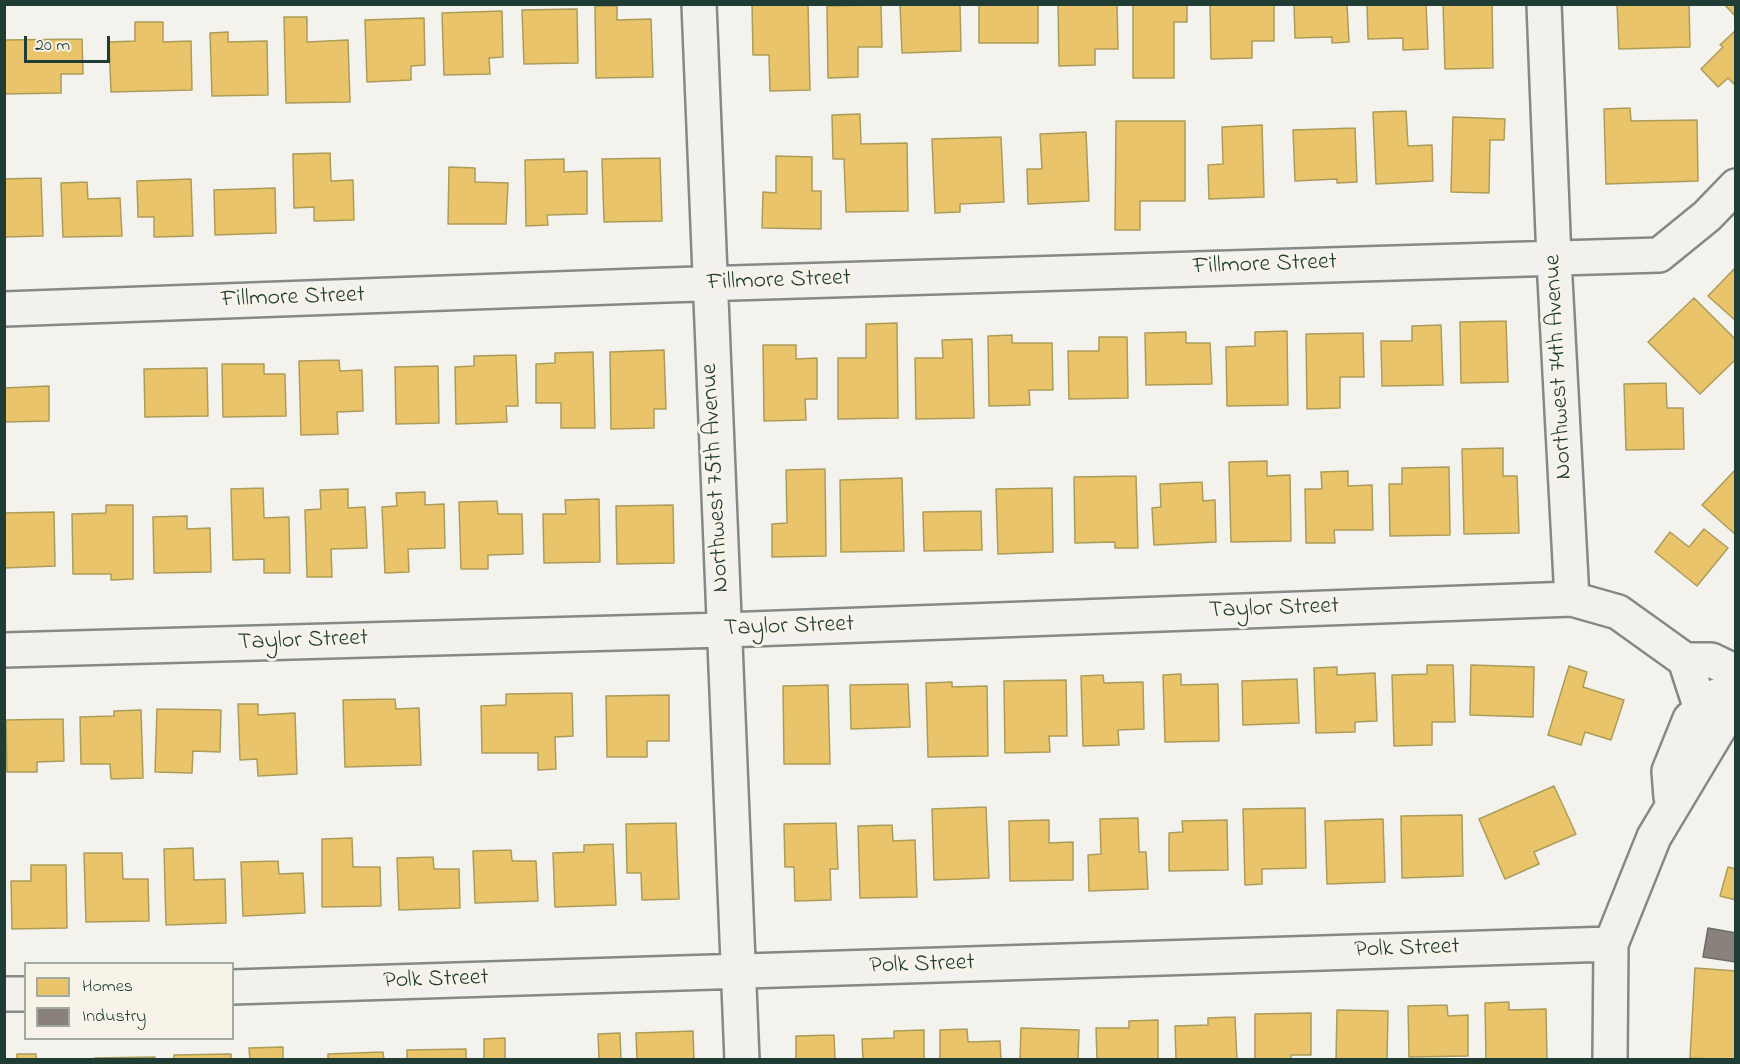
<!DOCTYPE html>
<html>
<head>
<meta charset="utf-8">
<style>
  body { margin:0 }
  #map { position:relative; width:1740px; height:1064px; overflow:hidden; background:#f4f2ec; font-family:"Indie Flower",sans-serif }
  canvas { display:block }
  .frame { position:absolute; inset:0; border:6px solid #1f3d34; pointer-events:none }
  .legend { position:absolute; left:24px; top:962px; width:210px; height:78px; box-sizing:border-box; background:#f7f3e8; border:2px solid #a1aaa0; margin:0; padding:8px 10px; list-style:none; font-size:18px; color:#1f3d34 }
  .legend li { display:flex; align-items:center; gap:12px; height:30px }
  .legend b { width:30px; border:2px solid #a1aaa0 }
  .scale { position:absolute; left:24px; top:36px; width:86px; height:27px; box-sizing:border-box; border:3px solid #1f3d34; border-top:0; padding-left:8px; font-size:18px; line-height:21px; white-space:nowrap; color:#1f3d34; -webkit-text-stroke:4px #f7f3e8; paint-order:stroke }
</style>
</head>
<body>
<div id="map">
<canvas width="1740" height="1064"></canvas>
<div class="frame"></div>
<ul class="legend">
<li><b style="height:16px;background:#e9c46a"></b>Homes</li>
<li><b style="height:16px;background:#8a817c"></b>Industry</li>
</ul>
<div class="scale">20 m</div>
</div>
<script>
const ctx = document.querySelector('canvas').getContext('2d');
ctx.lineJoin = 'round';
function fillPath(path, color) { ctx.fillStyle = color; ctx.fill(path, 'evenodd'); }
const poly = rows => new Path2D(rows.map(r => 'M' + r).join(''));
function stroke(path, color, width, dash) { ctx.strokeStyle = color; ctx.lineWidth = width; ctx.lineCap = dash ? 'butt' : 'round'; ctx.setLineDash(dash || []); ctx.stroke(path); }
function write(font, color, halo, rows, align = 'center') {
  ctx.font = font + ' "Indie Flower",sans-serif'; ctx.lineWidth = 6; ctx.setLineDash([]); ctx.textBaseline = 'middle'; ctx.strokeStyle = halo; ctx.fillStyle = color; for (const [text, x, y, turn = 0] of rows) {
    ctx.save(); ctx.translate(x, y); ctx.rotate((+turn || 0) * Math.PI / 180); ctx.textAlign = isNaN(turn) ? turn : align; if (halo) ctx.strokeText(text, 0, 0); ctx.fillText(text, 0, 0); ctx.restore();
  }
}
const homes = poly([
  [752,4,808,4,810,90,770,91,769,55,753,55,752,4],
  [900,4,960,4,961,51,902,53,900,4],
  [979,4,1038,4,1038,43,979,43,979,4],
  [1058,4,1117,4,1118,49,1095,49,1095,65,1059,66,1058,4],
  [1133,4,1187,4,1187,22,1174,22,1174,78,1133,78,1133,4],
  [1210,4,1274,4,1274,41,1252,41,1252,58,1211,59,1210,4],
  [1294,4,1347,4,1349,42,1332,43,1332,37,1295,38,1294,4],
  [1367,4,1426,4,1428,49,1403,50,1403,38,1368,39,1367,4],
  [1443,4,1492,4,1493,68,1445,69,1443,4],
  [1617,4,1689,4,1690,47,1619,49,1617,4],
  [1724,4,1736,4,1736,17,1724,4],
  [881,5,882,47,858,47,858,77,828,78,827,6,881,5],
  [595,6,617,6,617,20,651,19,653,77,596,78,595,6],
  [577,9,578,63,524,64,522,10,577,9],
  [502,11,503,57,489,58,490,74,444,75,442,13,502,11],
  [284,17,307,17,307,42,348,40,350,102,286,103,284,17],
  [424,18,425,65,411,66,411,80,367,82,365,20,424,18],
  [135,22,163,22,163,42,191,41,192,90,111,92,109,42,135,41,135,22],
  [1736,30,1736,86,1728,78,1718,87,1701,69,1723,47,1720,45,1736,30],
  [228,32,228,42,267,41,268,95,212,96,210,33,228,32],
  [82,39,83,74,61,74,61,93,4,94,4,40,82,39],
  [1630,108,1631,121,1697,120,1698,181,1606,184,1604,109,1630,108],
  [1406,111,1408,146,1432,145,1433,181,1376,184,1373,112,1406,111],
  [860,114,861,144,907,143,908,211,846,212,844,159,833,159,832,115,860,114],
  [1453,117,1505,119,1504,140,1490,140,1489,193,1451,192,1453,117],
  [1116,121,1185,121,1185,201,1140,201,1140,230,1115,230,1116,121],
  [1262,125,1264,197,1209,199,1208,165,1223,164,1222,127,1262,125],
  [1355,128,1357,182,1337,183,1337,179,1295,181,1293,130,1355,128],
  [1086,132,1089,201,1028,204,1027,169,1042,169,1040,134,1086,132],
  [1001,137,1004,202,960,204,960,212,935,213,932,139,1001,137],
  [330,153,331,181,353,180,354,220,314,221,314,207,294,208,293,154,330,153],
  [776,156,812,157,812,191,821,191,821,229,762,228,763,192,776,193,776,156],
  [660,158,662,221,604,222,602,159,660,158],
  [564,159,564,172,587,171,587,214,547,215,548,225,526,226,525,160,564,159],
  [449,167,475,168,475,182,508,183,506,224,448,224,449,167],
  [41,178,43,236,4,237,4,179,41,178],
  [191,179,193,236,154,237,154,217,138,217,137,181,191,179],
  [87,182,88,199,120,198,122,236,63,237,61,183,87,182],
  [275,188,276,233,215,235,214,190,275,188],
  [1736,267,1736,321,1708,296,1736,267],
  [1694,298,1736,340,1736,359,1700,394,1648,342,1694,298],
  [1506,321,1508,382,1461,383,1460,322,1506,321],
  [897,323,898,418,838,419,838,358,866,358,866,324,897,323],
  [1441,325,1443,385,1382,386,1381,341,1412,341,1412,326,1441,325],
  [1287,331,1288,405,1227,406,1226,347,1255,346,1255,332,1287,331],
  [1186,332,1186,343,1210,343,1212,384,1146,385,1145,333,1186,332],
  [1363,333,1364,377,1340,377,1340,408,1307,409,1306,334,1363,333],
  [1012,335,1012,343,1052,343,1053,390,1029,390,1030,405,989,406,988,336,1012,335],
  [1099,337,1127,337,1128,398,1069,399,1068,351,1099,351,1099,337],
  [972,339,974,418,916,419,915,358,943,358,942,340,972,339],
  [763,345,796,345,796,359,817,358,817,399,805,399,806,420,764,421,763,345],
  [664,350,666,409,654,409,654,428,611,429,610,352,664,350],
  [593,352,595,428,561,428,561,403,536,403,536,364,555,363,555,353,593,352],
  [516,355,518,406,506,406,507,422,456,424,455,367,474,366,474,356,516,355],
  [339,360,340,371,362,370,363,411,337,412,338,434,301,435,299,361,339,360],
  [222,364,264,364,264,374,285,374,286,416,223,417,222,364],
  [438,366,439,423,396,424,395,367,438,366],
  [207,368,208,416,145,417,144,369,207,368],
  [1666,383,1667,408,1683,408,1684,449,1626,450,1624,384,1666,383],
  [49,386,49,421,4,422,4,388,49,386],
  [1503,448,1503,476,1517,476,1519,533,1464,534,1462,449,1503,448],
  [1267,461,1267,476,1290,475,1291,541,1231,542,1229,462,1267,461],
  [1449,467,1450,535,1390,536,1389,484,1402,484,1402,468,1449,467],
  [825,469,826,556,772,557,772,524,787,523,786,470,825,469],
  [1736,469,1736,535,1702,505,1736,469],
  [1348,471,1348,486,1372,485,1373,530,1334,530,1335,543,1306,543,1305,489,1322,489,1321,472,1348,471],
  [1136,476,1138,548,1115,548,1115,542,1075,543,1074,477,1136,476],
  [902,478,904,551,841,552,840,480,902,478],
  [1202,482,1203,501,1215,500,1216,542,1154,545,1152,508,1161,507,1160,484,1202,482],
  [263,488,264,518,289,517,290,573,264,573,264,559,233,560,231,489,263,488],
  [1052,488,1053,552,998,554,996,489,1052,488],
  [348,489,348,508,365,507,367,548,331,549,332,577,307,577,305,510,321,509,320,490,348,489],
  [425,492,425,505,444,504,445,548,408,549,409,572,385,573,382,507,397,506,396,493,425,492],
  [599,499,600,562,544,563,543,514,566,514,565,500,599,499],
  [497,501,498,514,522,514,523,554,488,555,488,569,461,569,459,502,497,501],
  [106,505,133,505,133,579,111,580,111,574,73,574,72,514,106,513,106,505],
  [673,505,674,563,617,564,616,506,673,505],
  [981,511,982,550,924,551,923,512,981,511],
  [54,512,55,566,4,568,4,513,54,512],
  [187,516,187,529,210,528,211,572,154,573,153,517,187,516],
  [1704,529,1728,548,1697,586,1655,552,1670,532,1689,547,1704,529],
  [1427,665,1453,665,1455,722,1432,722,1432,745,1394,746,1392,675,1427,674,1427,665],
  [1471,665,1534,667,1533,717,1470,715,1471,665],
  [1569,666,1587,672,1583,687,1624,700,1611,740,1585,732,1581,745,1548,735,1569,666],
  [1337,667,1337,675,1375,673,1377,721,1355,722,1355,732,1316,733,1314,668,1337,667],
  [1181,674,1181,685,1218,684,1219,741,1165,742,1163,675,1181,674],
  [1103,675,1104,683,1143,682,1144,729,1118,730,1119,745,1083,746,1081,676,1103,675],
  [1297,679,1299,723,1243,725,1242,681,1297,679],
  [1066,680,1067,736,1049,736,1050,752,1005,753,1004,681,1066,680],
  [952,682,952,687,987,686,988,756,928,757,926,683,952,682],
  [908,684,910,727,851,729,850,685,908,684],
  [828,685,830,764,784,764,783,686,828,685],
  [572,693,573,736,555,737,556,769,538,770,538,753,482,753,481,706,506,705,506,694,572,693],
  [669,695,669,741,647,741,647,757,607,757,606,696,669,695],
  [395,699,396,709,419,708,421,765,345,767,343,700,395,699],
  [238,704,258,704,258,715,295,713,297,774,258,776,257,759,240,760,238,704],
  [157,709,221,710,220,752,193,751,192,773,155,772,157,709],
  [141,710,143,778,111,779,110,764,81,764,80,717,114,716,114,711,141,710],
  [63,719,64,761,37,762,37,772,7,772,6,720,63,719],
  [1554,786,1576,834,1534,852,1539,864,1505,879,1479,819,1554,786],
  [986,807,989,878,934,880,932,809,986,807],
  [1305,808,1306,868,1262,869,1262,884,1245,885,1243,809,1305,808],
  [1462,815,1463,876,1402,878,1401,816,1462,815],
  [1138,818,1139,852,1146,852,1148,889,1089,891,1088,855,1101,854,1100,819,1138,818],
  [1383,819,1385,882,1327,884,1325,821,1383,819],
  [1049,820,1049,843,1073,842,1073,880,1010,881,1009,821,1049,820],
  [1227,820,1228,870,1169,871,1169,833,1183,832,1182,821,1227,820],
  [676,823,679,899,642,900,641,873,627,873,626,824,676,823],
  [836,823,838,869,830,869,831,900,795,901,794,867,785,867,784,824,836,823],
  [892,825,893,841,915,840,917,897,860,898,858,826,892,825],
  [352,838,353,867,380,867,381,906,322,907,322,839,352,838],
  [613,844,616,905,555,907,553,853,584,852,584,845,613,844],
  [193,848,194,880,225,879,226,923,166,925,164,849,193,848],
  [511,850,512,861,536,861,538,901,475,903,473,851,511,850],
  [84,853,122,853,123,879,148,879,149,921,86,922,84,853],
  [433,857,434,869,459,869,460,908,399,910,397,858,433,857],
  [278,861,279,874,303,873,305,913,243,916,241,862,278,861],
  [31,865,66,865,67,928,12,929,11,881,31,881,31,865],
  [1728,867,1736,869,1736,900,1720,896,1728,867],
  [1695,968,1736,971,1736,1060,1690,1058,1695,968],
  [1509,1002,1509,1010,1546,1009,1547,1060,1486,1060,1485,1003,1509,1002],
  [1447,1005,1448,1016,1468,1015,1468,1056,1409,1057,1408,1006,1447,1005],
  [1337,1010,1388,1011,1387,1060,1336,1060,1337,1010],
  [1311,1013,1311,1055,1291,1055,1291,1060,1255,1060,1255,1014,1311,1013],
  [1235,1017,1237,1060,1176,1060,1175,1026,1208,1025,1208,1018,1235,1017],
  [1158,1020,1158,1060,1097,1060,1096,1028,1129,1028,1129,1021,1158,1020],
  [1021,1028,1079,1030,1078,1060,1020,1060,1021,1028],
  [967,1029,968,1042,1000,1041,1001,1060,940,1060,940,1030,967,1029],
  [924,1030,924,1060,863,1060,862,1039,894,1038,894,1031,924,1030],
  [693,1031,694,1060,637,1060,636,1033,693,1031],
  [620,1033,621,1060,587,1060,599,1059,598,1034,620,1033],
  [834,1035,835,1060,796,1060,796,1036,834,1035],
  [505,1038,505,1060,484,1060,484,1039,505,1038],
  [283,1047,283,1059,309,1060,250,1060,249,1048,283,1047],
  [466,1049,466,1060,407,1060,407,1050,466,1049],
  [383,1052,384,1060,328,1060,328,1054,383,1052],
  [17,1054,36,1054,36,1060,17,1060,17,1054],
  [231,1054,231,1060,174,1060,174,1055,231,1054],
  [155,1057,155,1060,95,1060,95,1058,155,1057]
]);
const industry = poly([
  [1708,928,1736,933,1736,962,1703,957,1708,928]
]);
const street = poly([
  [699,4,742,1060],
  [1544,4,1554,260,1572,599,1618,612,1685,660,1701,709],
  [4,309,666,285,1659,255,1707,216,1736,186],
  [4,650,724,630,1572,599],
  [1685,660,1711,660,1736,672],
  [1671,797,1669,771,1690,719,1716,696],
  [232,987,1611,944],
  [4,994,26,994],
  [1610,1060,1611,944,1654,837,1736,700]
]);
const streetNames = [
  ["Fillmore Street",1265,266,-2],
  ["Fillmore Street",779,282,-2],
  ["Fillmore Street",293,299,-2],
  ["Northwest 74th Avenue",1560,367,-93],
  ["Northwest 75th Avenue",717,478,-93],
  ["Taylor Street",1274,610,-2],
  ["Taylor Street",789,628,-2],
  ["Taylor Street",303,642,-2],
  ["Polk Street",1407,950,-2],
  ["Polk Street",922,966,-2],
  ["Polk Street",436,981,-2]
];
fillPath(homes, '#e9c46a');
stroke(homes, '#ac9c5a', 1.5);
fillPath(industry, '#8a817c');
stroke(industry, '#6a6d66', 1.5);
stroke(street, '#848985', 38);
stroke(street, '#f2f1ed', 33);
write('24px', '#1f3d34', '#f7f3e8', streetNames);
</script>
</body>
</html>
